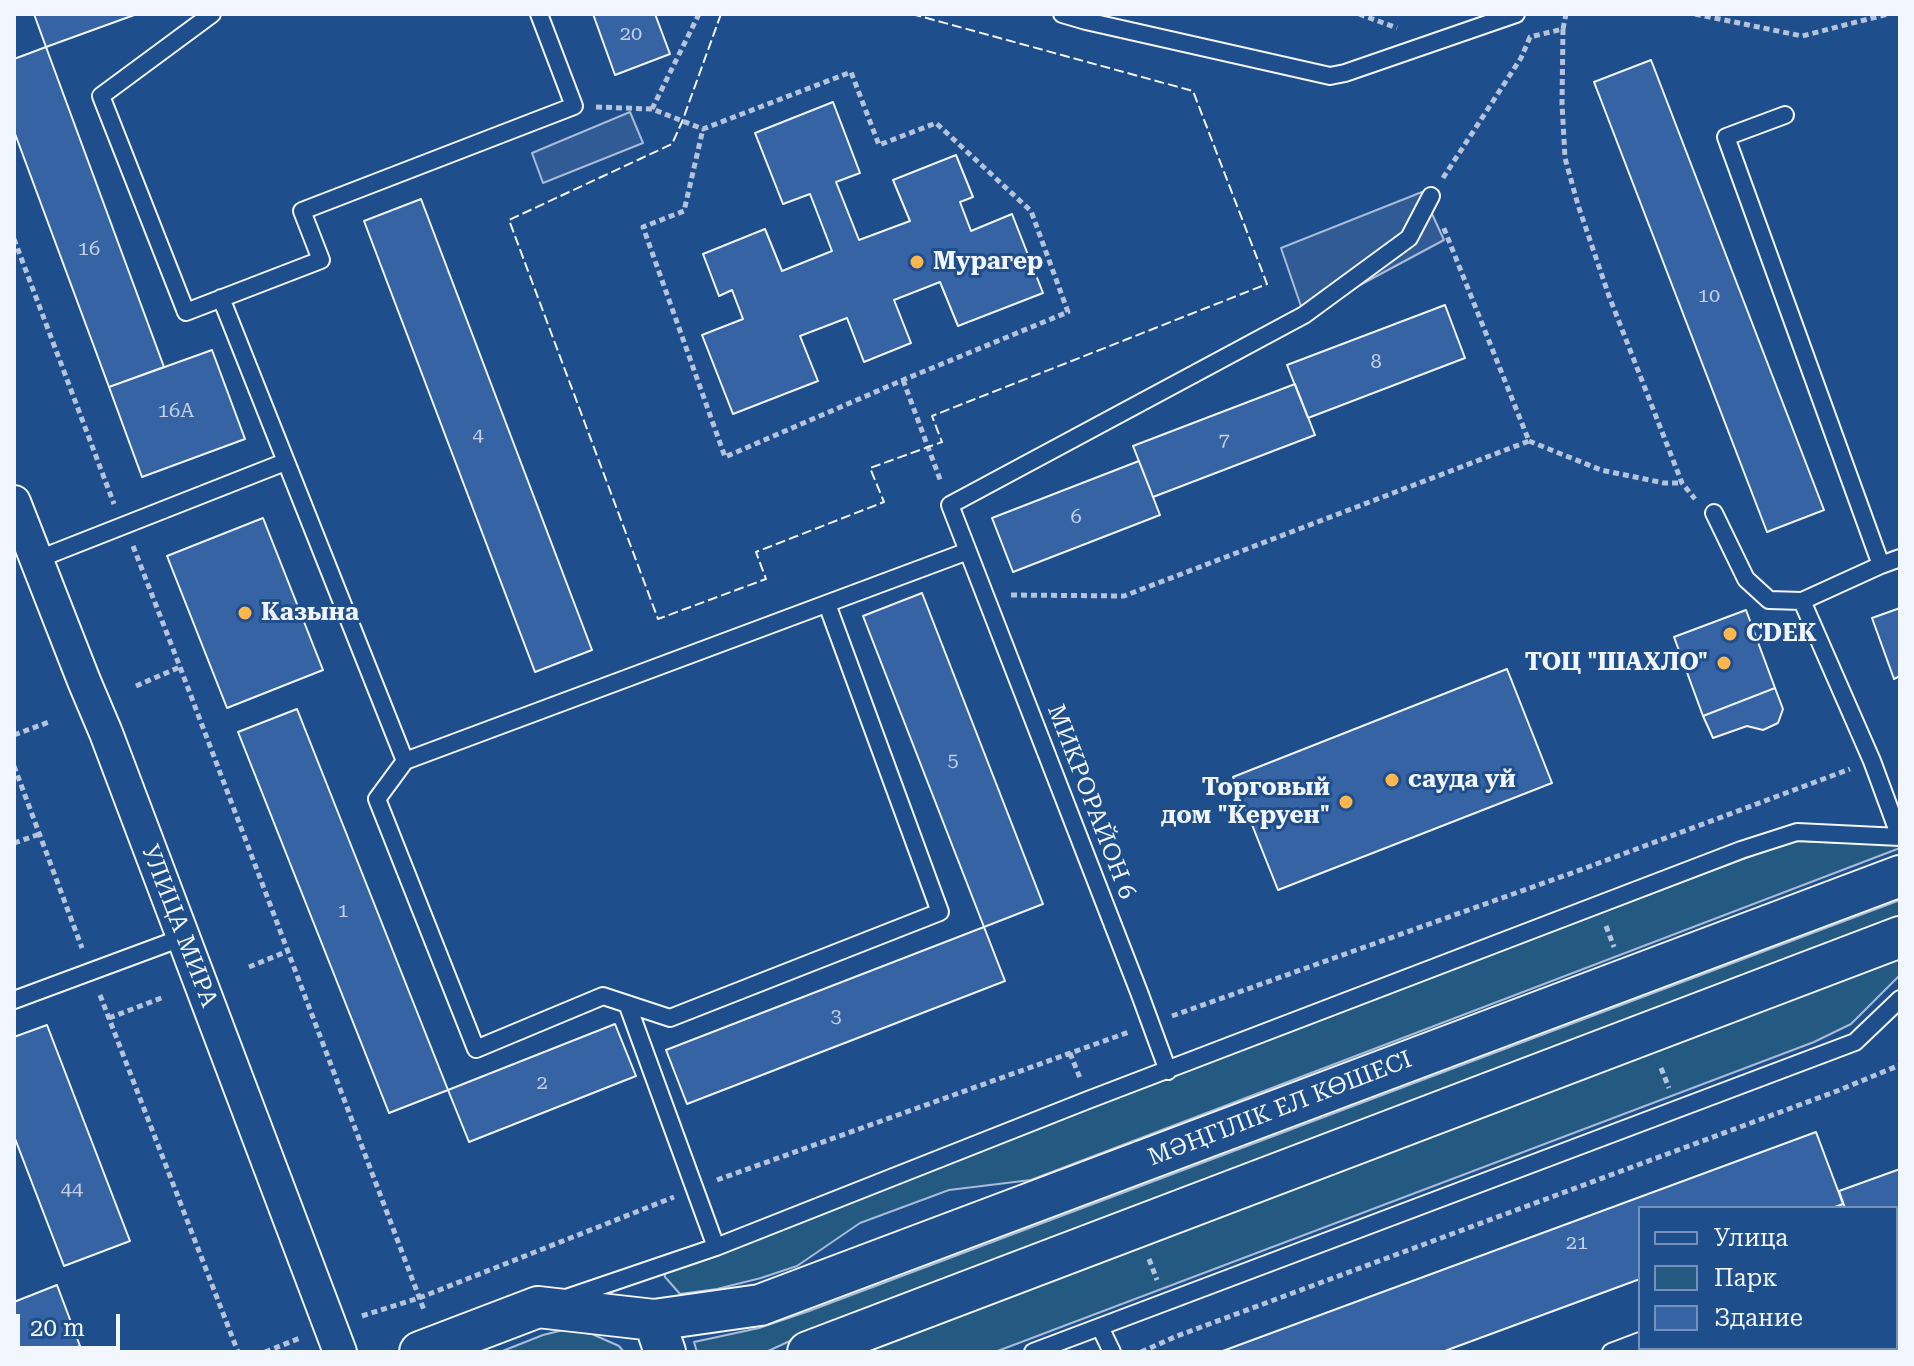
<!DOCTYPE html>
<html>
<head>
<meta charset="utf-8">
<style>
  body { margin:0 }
  #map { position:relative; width:1914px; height:1366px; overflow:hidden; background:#1f4e8c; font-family:"Roboto Serif",serif }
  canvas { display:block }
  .frame { position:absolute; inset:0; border:16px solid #f2f6ff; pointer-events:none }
  .legend { position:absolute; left:1638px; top:1206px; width:260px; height:144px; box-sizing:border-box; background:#1f4e8c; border:2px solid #7391ba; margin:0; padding:10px 14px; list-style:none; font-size:24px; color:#f2f6ff }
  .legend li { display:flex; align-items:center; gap:16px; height:40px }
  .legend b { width:40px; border:2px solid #7391ba }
  .scale { position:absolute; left:16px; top:1314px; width:104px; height:36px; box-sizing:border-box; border:4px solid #f2f6ff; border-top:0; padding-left:10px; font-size:24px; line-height:28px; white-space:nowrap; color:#f2f6ff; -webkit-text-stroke:6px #1f4e8c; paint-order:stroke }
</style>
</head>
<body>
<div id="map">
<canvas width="1914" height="1366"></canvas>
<div class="frame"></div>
<ul class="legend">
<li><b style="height:10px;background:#1f4e8c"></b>Улица</li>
<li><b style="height:22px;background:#245a82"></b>Парк</li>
<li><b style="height:22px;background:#3563a3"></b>Здание</li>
</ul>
<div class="scale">20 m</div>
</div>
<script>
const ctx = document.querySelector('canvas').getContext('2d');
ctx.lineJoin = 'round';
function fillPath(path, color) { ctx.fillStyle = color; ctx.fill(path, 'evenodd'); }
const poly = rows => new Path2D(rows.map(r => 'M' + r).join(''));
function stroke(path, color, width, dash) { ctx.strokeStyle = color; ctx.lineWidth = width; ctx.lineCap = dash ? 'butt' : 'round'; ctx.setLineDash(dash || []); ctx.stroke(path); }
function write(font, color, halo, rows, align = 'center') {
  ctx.font = font + ' "Roboto Serif",serif'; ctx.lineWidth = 6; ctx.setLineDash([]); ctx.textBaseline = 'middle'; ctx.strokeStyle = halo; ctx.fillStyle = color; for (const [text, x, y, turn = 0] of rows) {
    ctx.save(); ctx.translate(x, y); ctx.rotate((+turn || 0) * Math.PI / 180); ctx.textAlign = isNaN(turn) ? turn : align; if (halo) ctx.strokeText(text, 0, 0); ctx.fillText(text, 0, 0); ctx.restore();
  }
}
const green = poly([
  [1797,841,1900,845,1900,848,1031,1180,949,1190,860,1223,797,1266,761,1278,717,1289,680,1294,665,1277,664,1270,716,1247,1783,844,1797,841],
  [1900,900,1900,922,816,1329,766,1352,697,1352,694,1342,759,1328,809,1311,1900,900],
  [1900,955,1900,975,1851,1024,1814,1042,995,1352,861,1352,1900,955],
  [567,1329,592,1334,619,1346,624,1352,500,1352,543,1335,567,1329]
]);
const parking = poly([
  [630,112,643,143,543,183,532,153,630,112],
  [1422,192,1444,240,1304,315,1281,248,1422,192]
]);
const building = poly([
  [34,14,137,14,46,47,34,14],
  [593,14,655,14,670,54,615,75,593,14],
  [46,47,164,367,109,387,14,131,14,59,46,47],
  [1651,60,1824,510,1767,532,1594,82,1651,60],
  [833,102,860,173,836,182,859,240,910,221,893,180,956,155,973,197,960,202,971,231,1012,214,1043,293,958,326,940,282,894,300,911,343,864,362,847,318,800,336,818,381,733,414,702,335,743,319,732,290,719,296,703,254,765,229,782,271,832,251,810,194,783,204,755,133,833,102],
  [421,199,592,650,535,672,364,221,421,199],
  [1445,305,1465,358,1308,418,1287,365,1445,305],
  [212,350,245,439,142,477,109,387,212,350],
  [1295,384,1315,435,1153,497,1133,446,1295,384],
  [1139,461,1160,515,1013,572,992,518,1139,461],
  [263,518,323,670,227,708,167,556,263,518],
  [922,593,1043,904,984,927,863,616,922,593],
  [1900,608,1900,676,1894,679,1872,618,1900,608],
  [1746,610,1775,688,1703,716,1674,637,1746,610],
  [1507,669,1552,783,1278,890,1233,777,1507,669],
  [1775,688,1783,709,1778,723,1763,730,1747,726,1713,738,1703,716,1775,688],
  [297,709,448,1090,389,1113,238,732,297,709],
  [984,927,1005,981,687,1104,666,1050,984,927],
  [615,1024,636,1076,469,1142,448,1090,615,1024],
  [47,1025,130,1241,64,1266,14,1136,14,1037,47,1025],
  [1816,1132,1843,1204,1832,1208,1640,1208,1640,1279,1442,1352,1220,1352,1816,1132],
  [1900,1169,1900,1245,1896,1247,1896,1208,1845,1208,1839,1191,1900,1169],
  [57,1285,80,1346,64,1352,14,1352,14,1302,57,1285]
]);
const path = poly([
  [1359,14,1397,28],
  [1695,14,1802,36,1888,14],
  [1563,29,1562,104,1565,158,1578,205,1609,296,1682,483,1695,499],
  [596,107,652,109,703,129,851,72,879,145,936,123,1031,211,1068,312,903,380,725,457,643,227,684,211,703,129],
  [652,109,699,14],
  [1443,178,1521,58,1530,37,1563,29,1566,14],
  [14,239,114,504],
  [903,380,941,482],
  [1529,441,1601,470,1664,483,1682,483],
  [133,546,180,667,424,1310],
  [1011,595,1124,596,1529,441,1443,226],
  [136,686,180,667],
  [14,735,49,722],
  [14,766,82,948],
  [14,843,40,834],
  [1606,926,1614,947],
  [249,967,288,951],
  [100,995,238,1352],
  [1172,1016,1583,869,1850,769],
  [109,1018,164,997],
  [1070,1053,1080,1078],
  [1661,1068,1669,1088],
  [717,1180,1129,1032],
  [1149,1259,1157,1280],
  [362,1316,419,1298,674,1197],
  [1831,1348,1833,1352],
  [265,1352,300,1338],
  [1141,1352,1177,1336,1837,1091,1900,1065]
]);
const service = poly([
  [212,14,101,96,186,312,321,260,302,211,574,106,539,14],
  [1062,14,1086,21,1330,76,1345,73,1516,14],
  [1785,115,1726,137,1881,565,1802,601,1872,761,1900,837],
  [221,298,405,761],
  [1714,513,1746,579,1769,600,1802,601],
  [36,560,285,462],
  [1881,565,1900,558],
  [827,604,940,912,670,1018,603,996,476,1049,377,799,405,761,968,551],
  [14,1000,184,937],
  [628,1006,716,1247],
  [1168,1071,1139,992,950,505,1304,315,1409,238,1431,196],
  [1896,1287,1900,1285],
  [563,1299,716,1247,1088,1100,1741,850,1797,832,1900,837],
  [1100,1327,1112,1352],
  [1033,1352,1855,1042,1900,999],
  [1611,1352,1640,1341]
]);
const minor = poly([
  [14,502,84,681,106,733,340,1352]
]);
const tertiary = poly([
  [654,1320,760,1305,1900,876],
  [420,1352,538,1307,654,1320,665,1352],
  [808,1352,1900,937]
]);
const fence = poly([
  [721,14,682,122,672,144,509,220,658,619,766,579,756,552,884,502,870,468,942,442,932,416,1267,284,1193,91,912,14]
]);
const markers = [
  [917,262,8,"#ffb74d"],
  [245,613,8,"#ffb74d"],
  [1730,634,8,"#ffb74d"],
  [1724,663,8,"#ffb74d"],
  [1392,780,8,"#ffb74d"],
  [1346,802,8,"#ffb74d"]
];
const numberNames = [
  ["20",631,34],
  ["16",89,249],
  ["10",1709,296],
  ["8",1376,362],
  ["16А",176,411],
  ["4",478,435],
  ["7",1224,441],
  ["6",1076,517],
  ["5",953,760],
  ["1",343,911],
  ["3",836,1016],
  ["2",542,1083],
  ["44",72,1189],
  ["21",1577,1243]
];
const poiNames = [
  ["Мурагер",933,262],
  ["Казына",261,613],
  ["CDEK",1746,634],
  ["ТОЦ \"ШАХЛО\"",1708,663,"right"],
  ["сауда уй",1408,780],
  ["Торговый",1330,788,"right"],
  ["дом \"Керуен\"",1330,816,"right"]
];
const streetNames = [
  ["МИКРОРАЙОН 6",1091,802,69],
  ["УЛИЦА МИРА",179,926,69],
  ["МӘҢГІЛІК ЕЛ КӨШЕСІ",1280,1109,-21]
];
fillPath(green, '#245a82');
stroke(green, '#a8bbd7', 2);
fillPath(parking, '#305b95');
stroke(parking, '#a8bbd7', 2);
fillPath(building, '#3563a3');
stroke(building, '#f2f6ff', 2);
stroke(service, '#f2f6ff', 20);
stroke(minor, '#f2f6ff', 36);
stroke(tertiary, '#f2f6ff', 44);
stroke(path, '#b3c4dc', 5, [6, 4]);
stroke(service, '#1f4e8c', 16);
stroke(minor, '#1f4e8c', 32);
stroke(tertiary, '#1f4e8c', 40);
stroke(fence, '#f2f6ff', 2, [10, 4]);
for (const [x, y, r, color] of markers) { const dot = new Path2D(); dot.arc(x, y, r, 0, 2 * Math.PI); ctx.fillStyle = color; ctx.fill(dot); stroke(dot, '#1f4e8c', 3); }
write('20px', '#c3d1e8', null, numberNames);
write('bold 24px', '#f2f6ff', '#1f4e8c', poiNames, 'left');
write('24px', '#f2f6ff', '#1f4e8c', streetNames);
</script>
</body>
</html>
